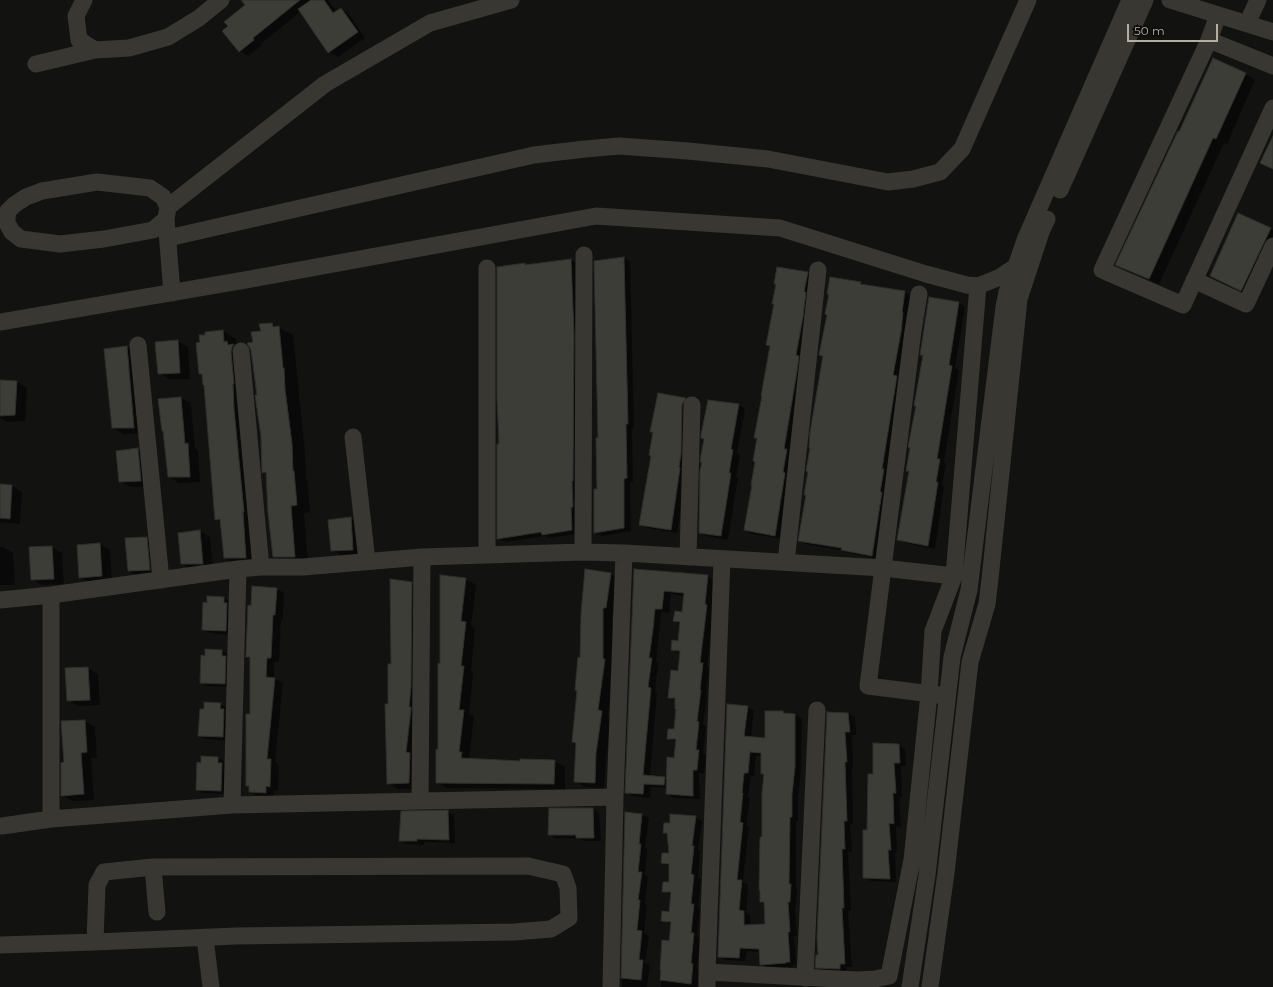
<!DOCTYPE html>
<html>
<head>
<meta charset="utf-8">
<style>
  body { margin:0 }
  #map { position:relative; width:1273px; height:987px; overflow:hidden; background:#121211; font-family:Montserrat,sans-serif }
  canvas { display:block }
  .scale { position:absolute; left:1127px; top:24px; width:91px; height:18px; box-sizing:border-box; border:2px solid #b4afa1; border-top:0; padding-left:5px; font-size:12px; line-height:14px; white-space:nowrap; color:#b4afa1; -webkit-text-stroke:3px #0d0d0c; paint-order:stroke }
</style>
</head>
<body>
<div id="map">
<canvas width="1273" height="987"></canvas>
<div class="scale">50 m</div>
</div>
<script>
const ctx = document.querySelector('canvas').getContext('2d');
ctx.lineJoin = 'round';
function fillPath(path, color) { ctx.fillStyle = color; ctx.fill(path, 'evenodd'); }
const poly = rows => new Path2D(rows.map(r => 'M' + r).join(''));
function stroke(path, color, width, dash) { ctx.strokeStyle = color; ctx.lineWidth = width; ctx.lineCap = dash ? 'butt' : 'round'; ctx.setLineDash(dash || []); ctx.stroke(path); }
const shadow = poly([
  [249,0,328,0,337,12,341,9,349,14,365,38,338,57,329,52,301,11,261,44,262,45,248,56,240,51,229,27],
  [1245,74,1255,80,1227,144,1224,143,1159,284,1127,270,1117,264,1180,133],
  [1239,214,1273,230,1273,251,1252,296,1211,276],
  [624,258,630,261,634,428,632,428,633,482,630,482,631,531,602,536,595,532,598,490,599,438],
  [571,260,578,264,578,534,549,538,545,536,505,542,498,538,500,445,524,264,528,266],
  [807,273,814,276,782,539,752,534,745,530,753,485,771,347,767,344,775,304,773,304],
  [860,283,867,286,905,292,911,296,879,559,849,553,844,551,806,544,799,540,807,495,824,357,820,354],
  [959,303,965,307,955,368,959,370,944,462,946,464,942,486,944,487,935,549,905,543,898,540,909,472,907,470,924,356,921,354],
  [272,324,293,335,305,452,306,479,307,480,309,500,310,512,304,513,308,564,287,564,273,556,267,474,263,472,262,436,254,343,262,332],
  [223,331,236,339,259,565,238,566,225,558,221,522,216,519,203,375,200,373],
  [178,341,188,347,190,379,169,379,159,373],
  [127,347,137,353,144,433,123,434,113,428],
  [0,381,17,382,27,388,25,421,7,422,0,418],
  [181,398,191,403,195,448,198,450,200,482,179,483,169,477],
  [685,399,692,402,687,472,677,533,647,528,641,524,652,456,654,433,651,431],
  [739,405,745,409,737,453,740,455,736,477,738,478,728,540,706,536,700,532],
  [138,449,148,455,151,487,131,487,120,481],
  [0,485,12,486,22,492,20,524,0,522],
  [350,518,361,524,363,556,342,556,332,550],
  [200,531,210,537,213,569,192,570,182,564,179,534],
  [147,538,157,544,160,575,139,576,129,571],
  [100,544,110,550,112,582,90,583,80,577],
  [0,547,3,547,13,553,15,585,0,585],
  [52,547,62,553,64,584,42,585,32,579],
  [635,570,708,576,715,580,714,609,707,666,709,668,706,695,707,695,703,725,706,726,703,754,706,755,704,773,699,773,700,799,674,798,667,794,667,788,651,787,650,798,633,796,626,793],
  [671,594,685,596,683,613,674,621,681,625,679,642,672,650,680,654,678,672,669,697,676,701,677,709,675,730,668,738,677,742,675,759,668,779,665,778,650,777,657,692,655,691,658,663,656,662,661,612,669,613],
  [611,574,620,579,616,613,612,613,613,665,614,666,608,715,611,717,606,759,604,788,585,787,575,781,581,659],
  [466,579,476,585,471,626,475,629,471,671,473,673,469,714,474,717,469,758,472,759,521,762,554,761,565,767,565,789,447,788,437,782,441,665],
  [411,583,422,589,419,789,398,789,388,783,389,706],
  [276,588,284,593,283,619,281,619,279,662,274,662,274,678,283,683,275,762,279,765,278,791,274,790,274,797,258,796,250,792,250,787,247,785,251,715,250,659,247,656,252,607],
  [224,598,231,602,233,635,210,633,203,630,208,604],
  [222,651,229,654,231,687,207,686,201,682,206,657],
  [87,668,98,674,100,705,78,706,68,700],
  [220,704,227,708,230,741,206,739,199,736,205,710],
  [728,705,747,707,754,710,751,737,766,739,782,712,786,714,795,715,802,718,801,770,798,799,798,821,796,821,796,889,797,889,796,906,795,906,797,936,794,936,796,965,792,965,793,967,767,968,761,964,760,952,747,951,745,961,725,960,719,956],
  [756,756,762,756,762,773,765,775,761,902,765,904,766,925,751,926,750,915,746,913,748,885,743,882,749,827,746,826,750,798,748,797,751,776,754,776],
  [828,713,848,714,855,717,856,735,852,735,853,766,852,766,853,824,850,824,852,852,848,852,851,911,848,911,852,967,846,967,846,972,823,971,816,967,819,956],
  [84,721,95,727,97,758,91,758,94,800,72,801,62,795,66,763],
  [899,745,905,749,906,766,901,766,902,797,899,797,901,827,896,826,897,853,895,853,896,882,871,881,864,877,874,775],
  [218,758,224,761,224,766,228,768,227,794,203,793,197,789],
  [593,809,599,813,601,841,584,841,580,839,555,838,549,834],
  [448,812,454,815,455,843,424,842,424,845,407,844,400,841],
  [626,813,642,815,649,818,645,847,647,849,645,875,648,877,645,904,647,905,644,933,649,936,645,963,650,965,647,987,622,987],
  [695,817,702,821,698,850,700,851,698,878,701,879,698,907,700,909,697,936,700,938,697,967,699,968,697,987,661,987,662,971,669,942,671,924,662,920,669,913,672,895,663,891,670,883,669,866,662,862,670,855,668,835,664,832,671,825]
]);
const building = poly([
  [241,0,300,0,253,38,254,40,239,52,222,31,228,26,224,22,245,5,241,0],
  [311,0,324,0,333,13,341,8,358,32,328,53,298,9,311,0],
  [1213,58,1246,73,1216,139,1213,138,1149,279,1115,265,1178,131,1179,132,1213,58],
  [1273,136,1273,169,1260,163,1273,136],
  [1238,213,1271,228,1241,291,1210,276,1238,213],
  [624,257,628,424,626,424,627,478,624,479,624,528,594,533,594,489,597,489,596,438,598,438,594,261,624,257],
  [571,259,574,334,573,481,572,481,573,507,571,507,572,530,542,535,541,532,497,539,497,444,499,444,497,398,497,267,525,263,525,265,571,259],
  [777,267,808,272,804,292,806,292,803,317,796,355,799,356,797,371,784,449,787,449,783,472,785,473,775,536,744,530,752,485,751,485,755,462,753,461,757,438,754,438,762,396,761,396,770,346,766,345,774,304,772,304,776,284,774,284,777,267],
  [830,277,861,282,860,284,905,291,902,312,903,312,901,332,893,375,897,376,882,469,884,469,880,492,882,492,872,556,841,550,842,548,798,541,806,495,804,495,808,472,806,471,810,448,809,448,810,432,823,356,819,355,827,315,825,314,829,294,827,294,830,277],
  [929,297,959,302,949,365,952,366,937,459,940,459,936,482,938,482,928,546,897,540,909,471,906,471,910,448,908,447,916,406,914,406,923,355,920,355,929,297],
  [272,323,273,327,279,326,283,368,284,368,285,389,292,444,293,471,294,471,297,505,291,506,295,557,273,557,268,513,266,472,262,473,261,436,255,395,257,395,251,350,249,346,247,343,253,342,251,332,261,331,259,324,272,323],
  [223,330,224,342,227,341,228,345,234,344,232,347,231,352,234,384,233,384,234,409,244,512,243,512,246,558,224,558,220,519,215,520,204,385,203,385,202,374,199,374,196,343,200,342,199,335,205,335,205,332,223,330],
  [178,340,180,373,158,374,155,342,178,340],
  [127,346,134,428,112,428,104,349,127,346],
  [0,380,17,381,15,415,0,416,0,380],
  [658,393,686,398,682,405,681,454,679,467,680,468,671,530,639,525,651,456,649,455,653,432,650,432,658,393],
  [181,397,185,444,188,443,190,477,168,477,163,431,162,431,158,399,181,397],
  [708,400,739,404,731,449,733,450,729,473,731,473,721,536,699,533,700,471,702,462,700,462,701,455,704,439,701,438,701,435,708,400],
  [138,448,141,481,119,482,116,451,138,448],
  [0,484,12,485,10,519,0,518,0,484],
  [351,517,353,550,331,551,328,520,351,517],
  [200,530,203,564,181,564,178,533,200,530],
  [147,537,150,570,128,571,125,538,147,537],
  [100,543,102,576,79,578,77,545,100,543],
  [52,546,54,579,31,580,29,547,52,546],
  [585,569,611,573,606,608,603,608,603,659,605,659,598,710,602,711,596,753,595,783,574,782,576,743,572,742,577,691,575,690,578,657,580,658,581,614,585,569],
  [634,569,708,575,705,604,707,605,700,663,703,663,700,690,701,690,697,721,699,722,696,750,699,750,697,770,693,770,693,796,666,794,667,757,674,758,676,739,667,739,668,729,674,729,676,709,675,709,675,698,668,698,671,670,678,671,680,651,671,650,672,640,678,641,680,622,673,621,675,611,682,612,684,593,664,591,662,609,655,609,653,629,649,658,652,658,648,687,651,688,643,775,665,777,664,785,644,784,643,794,625,793,634,569],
  [440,575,466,578,461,621,466,622,461,666,464,666,459,710,464,710,459,752,462,752,461,758,520,761,520,759,555,760,554,784,436,783,436,749,438,750,438,663,440,664,440,575],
  [390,579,412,582,411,687,409,707,411,707,411,709,406,752,410,753,409,783,387,784,385,704,388,704,388,664,391,664,390,579],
  [252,586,277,588,275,615,273,615,271,658,267,658,266,677,275,678,267,759,271,759,270,787,266,786,266,793,249,792,249,786,246,786,246,714,250,714,250,657,246,657,246,654,248,605,251,606,252,586],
  [207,596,224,597,224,603,227,603,226,631,202,630,203,602,207,603,207,596],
  [205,649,222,650,222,656,226,656,225,684,200,683,201,655,205,656,205,649],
  [88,667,90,700,67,701,65,668,88,667],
  [204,702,221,703,220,709,224,709,223,737,198,736,200,709,204,709,204,702],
  [727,704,748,706,744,736,765,738,765,711,783,711,783,713,795,714,795,766,792,795,792,817,790,817,789,884,791,884,790,902,788,902,790,932,788,932,790,962,786,962,786,963,760,965,759,949,740,948,739,958,718,957,727,704],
  [750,752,761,753,761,774,764,774,762,793,762,837,760,837,759,890,760,890,760,902,764,902,765,924,744,925,744,911,739,910,742,880,737,880,743,823,740,822,743,793,742,793,744,773,748,773,750,752],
  [827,712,848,713,850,732,845,732,847,762,845,762,847,821,844,821,845,849,842,849,844,908,842,908,845,964,840,964,840,969,815,968,816,955,818,955,817,937,827,712],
  [85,720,87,752,81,753,84,794,61,796,61,763,64,762,61,721,85,720],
  [873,743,899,744,900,763,894,763,896,793,893,793,894,824,889,823,891,850,888,850,890,879,863,878,863,830,867,830,868,774,873,774,873,743],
  [201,756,218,757,218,763,222,763,221,791,196,790,197,762,201,763,201,756],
  [549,808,593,808,594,838,576,838,576,835,548,835,549,808],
  [448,810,449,840,417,839,417,841,399,841,401,811,448,810],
  [625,812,642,814,639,844,641,844,638,872,642,872,638,900,640,900,637,930,642,931,639,960,643,960,641,980,621,978,625,812],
  [670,814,696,816,692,846,694,846,691,874,694,875,691,904,694,904,691,933,694,933,691,963,693,964,691,984,660,980,661,970,660,970,662,940,669,941,671,922,661,921,662,911,669,912,671,892,662,892,663,882,669,882,669,864,661,863,662,853,669,853,667,833,663,833,664,823,670,823,670,814]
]);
const minor = poly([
  [84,0,76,16,79,40,95,50,129,48,168,37,199,18,221,0],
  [1170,0,1273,32],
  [1218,15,1209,40,1102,270,1183,305,1273,108],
  [1251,15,1258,0],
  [1209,40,1273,66],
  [36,64,95,50],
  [1060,190,1145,0],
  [166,219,153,230,104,239,60,244,21,239,12,232,7,223,7,217,8,211,14,205,26,197,42,191,97,182,150,188,163,197,168,207],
  [168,238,534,155,585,149,619,146,688,151,768,159,888,182,913,179,940,172,962,149,1028,0],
  [1194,280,1246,304,1273,246],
  [172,293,166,219,168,207,325,84,430,23,511,0],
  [919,294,913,331,868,686,939,695],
  [0,322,245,280,596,216,780,228,926,274,967,285,978,286,1000,277,1015,267,1031,260],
  [138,345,161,580],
  [241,351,261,567],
  [353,437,367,561],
  [583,552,584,255],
  [487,555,487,268],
  [688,557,692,405],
  [722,559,707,972,857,980,875,979,889,976,912,860,929,694,933,631,954,576,978,286],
  [786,562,818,270],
  [51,595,51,819],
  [0,600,51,595,238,569,261,567,303,567,422,557,583,552,624,553,883,568,954,576],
  [420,801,422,557],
  [232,805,238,569],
  [2,826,51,819,232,805,615,797],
  [153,867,157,912],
  [205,938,211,987],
  [0,945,95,942,236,936,514,932,551,929,569,918,568,888,563,874,528,866,153,867,104,872,97,885,95,942],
  [707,972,707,987],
  [805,978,817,710],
  [611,987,615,797,624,553],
  [910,987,927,875,952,657,969,590,1004,307,1007,292,1025,240,1130,0],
  [930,987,946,873,970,662,987,604,990,579,1019,299,1041,232,1047,219]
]);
fillPath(shadow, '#0007');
fillPath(building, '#3d3d38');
stroke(building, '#2e2f2b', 1);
stroke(minor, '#383732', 17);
</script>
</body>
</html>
